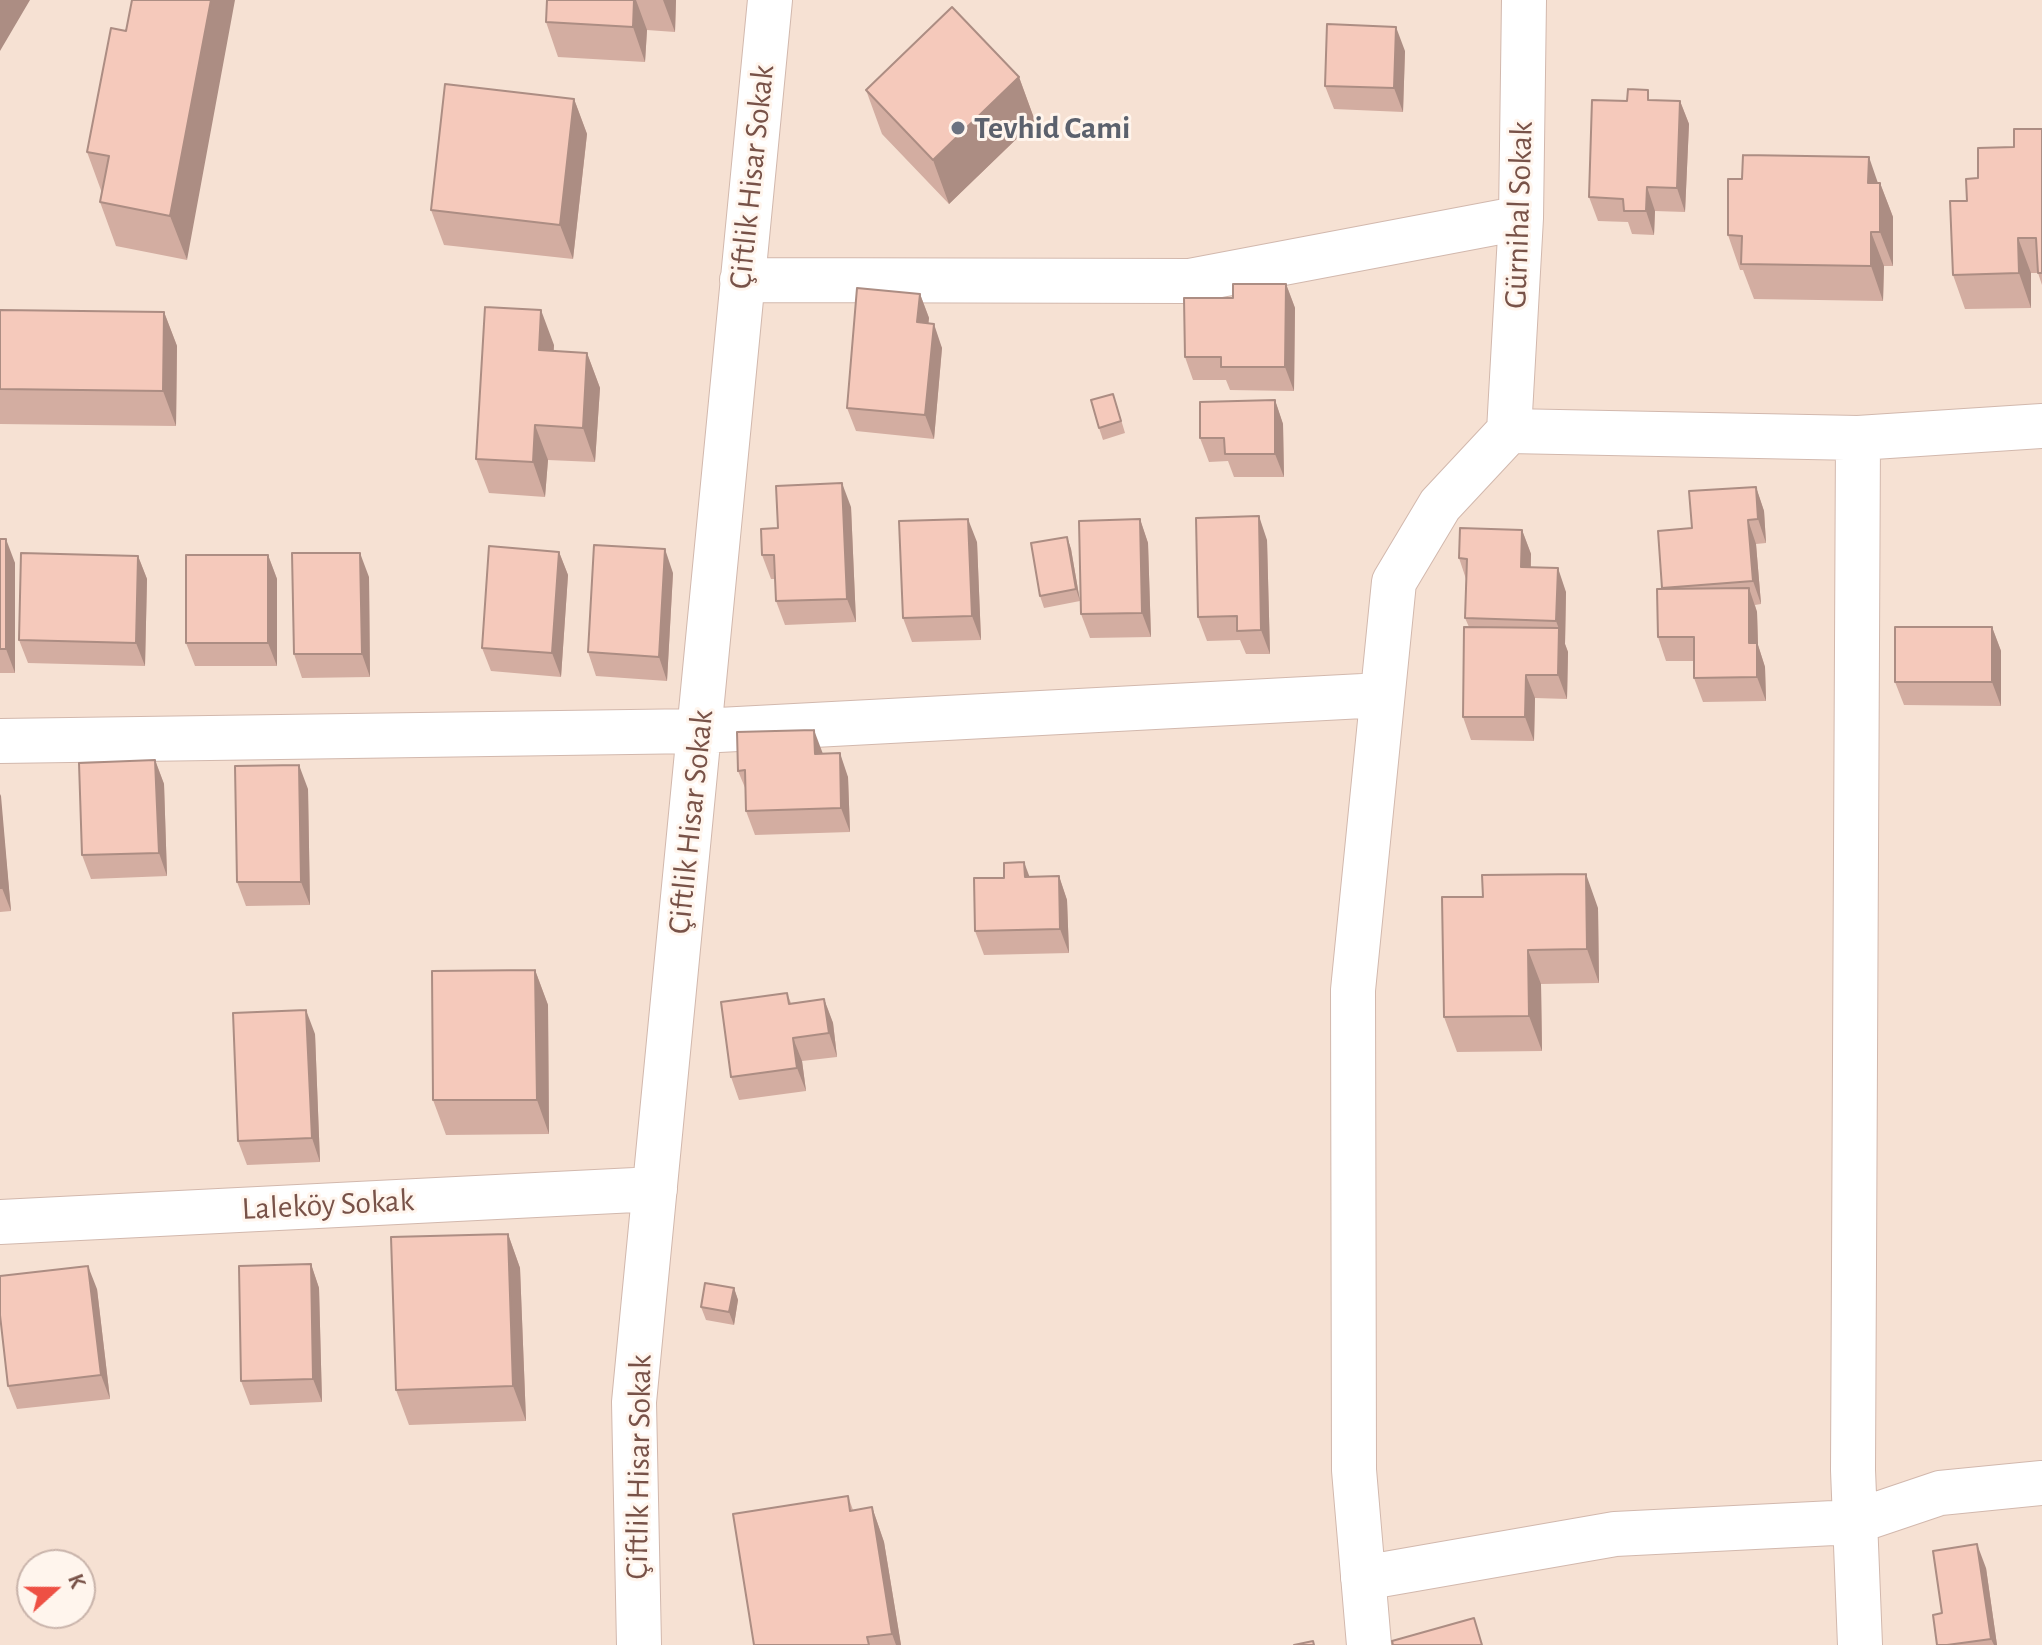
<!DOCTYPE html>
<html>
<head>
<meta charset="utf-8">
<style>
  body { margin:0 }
  #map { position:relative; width:2042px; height:1645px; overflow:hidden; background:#fdf0e5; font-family:"Alegreya Sans",sans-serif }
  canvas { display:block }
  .north { position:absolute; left:16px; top:1549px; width:80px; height:80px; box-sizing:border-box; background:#fff5ed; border:2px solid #c9b4ab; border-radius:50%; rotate:69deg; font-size:22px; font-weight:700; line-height:32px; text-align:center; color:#785248 }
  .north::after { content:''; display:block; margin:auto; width:28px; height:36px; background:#ee5044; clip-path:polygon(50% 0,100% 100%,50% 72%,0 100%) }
</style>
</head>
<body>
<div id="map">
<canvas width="2042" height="1645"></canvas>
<div class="north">K</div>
</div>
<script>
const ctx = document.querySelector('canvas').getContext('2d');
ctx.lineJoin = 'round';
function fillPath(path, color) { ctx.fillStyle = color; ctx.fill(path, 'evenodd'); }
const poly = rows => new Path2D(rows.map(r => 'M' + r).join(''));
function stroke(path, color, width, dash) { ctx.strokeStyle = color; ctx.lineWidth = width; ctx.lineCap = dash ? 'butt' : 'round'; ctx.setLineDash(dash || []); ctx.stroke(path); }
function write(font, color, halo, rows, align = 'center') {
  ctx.font = font + ' "Alegreya Sans",sans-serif'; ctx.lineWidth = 6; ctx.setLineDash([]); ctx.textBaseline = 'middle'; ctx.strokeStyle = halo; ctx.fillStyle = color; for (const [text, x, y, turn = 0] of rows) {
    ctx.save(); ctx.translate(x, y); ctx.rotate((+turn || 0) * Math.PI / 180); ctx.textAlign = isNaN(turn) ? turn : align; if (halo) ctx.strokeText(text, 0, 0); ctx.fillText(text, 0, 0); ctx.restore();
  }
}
const residential = poly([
  [0,0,2042,0,2042,1645,0,1645],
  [32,1565,80,1565,80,1613,32,1613]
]);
const minor = poly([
  [742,280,1189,281,1521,218],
  [1509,431,1521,218,1524,0],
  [1858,438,1853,1470,1860,1645],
  [0,741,700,731,1382,695],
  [0,1222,655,1189],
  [1363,1578,1615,1534,1854,1522,1940,1493,2042,1483],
  [639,1645,634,1402,770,0],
  [1369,1645,1354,1470,1353,990,1394,582,1440,505,1509,431,1858,438,2042,426]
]);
const wall = poly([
  [547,0,676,0,675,32,647,30,645,62,558,57,546,22],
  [111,28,187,260,116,246,100,202,102,193,87,152],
  [1405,51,1403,112,1334,109,1325,86],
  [1019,77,1035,121,949,204,882,134,866,90],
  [574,99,587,134,573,259,444,245,431,210],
  [1652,100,1680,101,1689,124,1685,212,1655,211,1654,235,1632,234,1628,222,1598,221,1589,197,1627,101],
  [2042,129,2042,285,2038,273,2031,273,2031,308,1965,309,1953,275,1967,201,1978,178,2014,147],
  [1878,183,1880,183,1893,217,1893,266,1884,266,1883,301,1754,299,1743,270,1740,270,1728,235],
  [1286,284,1295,308,1294,391,1230,390,1226,380,1193,380,1185,357,1233,298],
  [920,294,929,318,928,324,942,348,934,439,856,431,847,408],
  [0,310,164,312,177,346,176,426,0,424],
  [554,345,553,351,587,353,600,388,595,462,548,460,545,497,489,493,476,459],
  [1275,400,1283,424,1284,477,1234,477,1228,461,1209,462,1200,438],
  [1117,406,1125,433,1103,440,1099,428],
  [1756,487,1764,511,1766,543,1756,544,1761,604,1755,605,1757,612,1758,645,1765,667,1766,701,1703,702,1694,678,1694,661,1666,661,1658,637,1662,589,1692,528],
  [851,507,856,622,785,625,776,601,775,579,771,579,762,555,778,528],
  [1140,519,1148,543,1151,637,1090,638,1081,614],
  [1522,530,1531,554,1531,567,1566,592,1565,644,1568,652,1567,699,1535,698,1534,741,1471,740,1463,717,1469,627,1465,618,1466,579,1459,558],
  [1067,537,1071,549,1080,601,1044,608,1040,596],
  [0,539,15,563,15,673,0,673],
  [1267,540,1270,654,1246,654,1240,640,1207,641,1198,617],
  [977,542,981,640,912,642,903,618],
  [559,552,568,575,561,677,491,671,482,648],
  [268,555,277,579,277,666,195,666,186,643],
  [138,556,147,579,145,666,28,663,19,640],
  [673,573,667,681,596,676,588,652],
  [369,577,370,677,302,678,294,654],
  [1992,627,2001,651,2001,706,1904,705,1895,682],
  [823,754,848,777,850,832,755,835,746,811,746,790,738,771],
  [155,760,164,784,167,876,91,879,82,855],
  [308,789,310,905,246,906,237,882],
  [0,794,11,911,0,912],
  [1059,876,1067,900,1069,953,984,955,975,931,1029,877],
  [1442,897,1598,908,1599,983,1541,984,1542,1051,1457,1052,1444,1017],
  [535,970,548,1005,549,1134,446,1135,433,1100],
  [787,993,791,1003,824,999,833,1023,837,1057,802,1061,806,1091,739,1100,731,1077],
  [315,1034,320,1162,247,1165,238,1141],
  [508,1234,520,1268,526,1421,409,1425,396,1390],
  [311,1264,319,1288,322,1402,250,1405,241,1381],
  [734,1288,738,1300,734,1325,706,1320,701,1307],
  [97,1289,110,1399,17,1409,8,1386],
  [848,1496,853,1510,872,1507,884,1542,901,1645,754,1645],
  [1986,1568,1997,1645,1937,1645]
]);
const shadedWall = poly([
  [0,0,30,0,0,51],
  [211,0,235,0,187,260,170,216],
  [634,0,636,0,647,30,645,62,633,27],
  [663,0,676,0,675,32],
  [1396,27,1405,51,1403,112,1394,88],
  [1019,77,1035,121,949,204,933,160],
  [574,99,587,134,573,259,560,225],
  [1680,101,1689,124,1685,212,1677,188],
  [1869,157,1880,189,1880,183,1893,217,1893,266,1880,232,1868,183],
  [1647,187,1655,211,1654,235,1646,211],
  [1871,232,1884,266,1883,301,1871,266],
  [2018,238,2031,273,2031,308,2019,273],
  [1286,284,1295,308,1294,391,1285,367],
  [920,294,929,318,926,346,917,322],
  [541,310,554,345,552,385,539,350],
  [164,312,177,346,176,426,163,391],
  [934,324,942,348,934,439,925,415],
  [587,353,600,388,595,462,583,428],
  [1275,400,1283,424,1284,477,1275,454],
  [535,425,548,460,545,497,533,462],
  [842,483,851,507,856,622,847,599],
  [1756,487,1764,511,1766,543,1758,519],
  [1259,516,1267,540,1270,654,1261,630],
  [968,519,977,542,981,640,972,616],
  [1140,519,1148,543,1151,637,1142,613],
  [1748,520,1756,544,1761,604,1753,581],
  [1522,530,1531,554,1530,591,1521,567],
  [1067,537,1071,549,1080,601,1076,589],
  [6,539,15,563,15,673,6,649],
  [665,549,673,573,667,681,659,657],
  [559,552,568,575,561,677,552,653],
  [360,553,369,577,370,677,362,654],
  [268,555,277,579,277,666,268,643],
  [138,556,147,579,145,666,136,643],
  [1558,568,1566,592,1565,644,1568,652,1567,699,1558,675,1559,629,1556,621],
  [1749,588,1757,612,1758,645,1765,667,1766,701,1757,677,1749,643],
  [1992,627,2001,651,2001,706,1992,682],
  [1526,675,1535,698,1534,741,1525,717],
  [814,730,823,754,815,754],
  [840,753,848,777,850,832,841,808],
  [155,760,164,784,167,876,159,853],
  [299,765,308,789,310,905,301,882],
  [0,794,1,796,11,911,2,888,0,865],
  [1024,862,1033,886,1025,877],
  [1586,874,1598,908,1599,983,1587,949],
  [1059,876,1067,900,1069,953,1060,929],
  [1528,950,1541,984,1542,1051,1529,1016],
  [535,970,548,1005,549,1134,537,1100],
  [824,999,833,1023,837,1057,829,1033],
  [306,1010,315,1034,320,1162,312,1138],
  [793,1038,802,1061,806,1091,797,1068],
  [508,1234,520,1268,526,1421,513,1386],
  [311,1264,319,1288,322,1402,313,1379],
  [88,1266,97,1289,110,1399,101,1375],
  [734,1288,738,1300,734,1325,729,1312],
  [872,1507,884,1542,901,1645,896,1645,892,1634],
  [1977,1544,1986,1568,1997,1645,1994,1645,1991,1639]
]);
const building = poly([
  [132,0,211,0,170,216,100,202,109,156,87,152,111,28,126,31,132,0],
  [547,0,634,0,633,27,546,22,547,0],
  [952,7,1019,77,933,160,866,90,952,7],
  [1327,24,1396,27,1394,88,1325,86,1327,24],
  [445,84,574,99,560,225,431,210,445,84],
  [1628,89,1648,90,1648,100,1680,101,1677,188,1647,187,1646,211,1624,211,1623,199,1589,197,1592,100,1627,101,1628,89],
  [2014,129,2042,129,2042,273,2038,273,2036,238,2018,238,2019,273,1953,275,1950,201,1967,201,1966,179,1978,178,1978,148,2014,147,2014,129],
  [1743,155,1869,157,1868,183,1880,183,1880,232,1871,232,1871,266,1741,264,1742,236,1728,235,1728,179,1742,179,1743,155],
  [1233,284,1286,284,1285,367,1221,367,1221,357,1185,357,1184,298,1233,298,1233,284],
  [857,288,920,294,917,322,934,324,925,415,847,408,857,288],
  [485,307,541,310,539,350,587,353,583,428,535,425,533,462,476,459,485,307],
  [0,310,164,312,163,391,0,389,0,310],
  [1113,394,1121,421,1099,428,1091,400,1113,394],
  [1275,400,1275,454,1225,454,1224,438,1200,438,1200,402,1275,400],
  [842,483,847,599,776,601,774,555,762,555,761,529,778,528,776,486,842,483],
  [1756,487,1758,519,1748,520,1753,581,1662,588,1658,531,1692,528,1689,491,1756,487],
  [1259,516,1261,630,1237,631,1237,616,1198,617,1196,518,1259,516],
  [968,519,972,616,903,618,899,521,968,519],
  [1140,519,1142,613,1081,614,1079,521,1140,519],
  [1460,528,1522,530,1521,567,1558,568,1556,621,1465,618,1467,559,1459,558,1460,528],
  [1067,537,1076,589,1040,596,1031,543,1067,537],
  [0,539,6,539,6,649,0,649,0,539],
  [594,545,665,549,659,657,588,652,594,545],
  [489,546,559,552,552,653,482,648,489,546],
  [21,553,138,556,136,643,19,640,21,553],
  [292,553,360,553,362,654,294,654,292,553],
  [186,555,268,555,268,643,186,643,186,555],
  [1749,588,1749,643,1757,643,1757,677,1694,678,1694,637,1658,637,1657,589,1749,588],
  [1464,627,1559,628,1558,675,1526,675,1525,717,1463,717,1464,627],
  [1895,627,1992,627,1992,682,1895,682,1895,627],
  [814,730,815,754,840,753,841,808,746,811,745,770,738,771,737,732,814,730],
  [155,760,159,853,82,855,79,763,155,760],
  [299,765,301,882,237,882,235,766,299,765],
  [1024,862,1025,877,1059,876,1060,929,975,931,974,878,1004,878,1004,863,1024,862],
  [0,865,2,888,0,888,0,865],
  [1586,874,1587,949,1528,950,1529,1016,1444,1017,1442,897,1483,897,1482,875,1586,874],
  [535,970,537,1100,433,1100,432,971,535,970],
  [787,993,789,1004,824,999,829,1033,793,1038,797,1068,731,1077,721,1002,787,993],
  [306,1010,312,1138,238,1141,233,1013,306,1010],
  [508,1234,513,1386,396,1390,391,1237,508,1234],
  [311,1264,313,1379,241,1381,239,1266,311,1264],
  [88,1266,101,1375,8,1386,0,1315,0,1276,88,1266],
  [705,1283,734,1288,729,1312,701,1307,705,1283],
  [848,1496,850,1511,872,1507,892,1634,867,1637,869,1645,754,1645,733,1514,848,1496],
  [1977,1544,1991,1639,1947,1645,1937,1645,1933,1615,1942,1613,1933,1551,1977,1544],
  [1474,1618,1482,1645,1393,1645,1392,1641,1474,1618],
  [1313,1641,1314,1645,1294,1645,1313,1641]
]);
const markers = [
  [958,128,8,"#6b7280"]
];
const worshipNames = [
  ["Tevhid Cami",974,128]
];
const streetNames = [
  ["Çiftlik Hisar Sokak",752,177,-84],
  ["Gürnihal Sokak",1519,215,-88],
  ["Çiftlik Hisar Sokak",691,822,-84],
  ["Laleköy Sokak",328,1205,-3],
  ["Çiftlik Hisar Sokak",639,1467,-89]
];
fillPath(residential, '#f6e1d3');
stroke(minor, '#d2b8ad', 46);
stroke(minor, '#fff', 44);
fillPath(wall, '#d3ada1');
fillPath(shadedWall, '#ac8d83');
fillPath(building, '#f5c9bb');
stroke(building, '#ac8d83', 2);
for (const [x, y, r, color] of markers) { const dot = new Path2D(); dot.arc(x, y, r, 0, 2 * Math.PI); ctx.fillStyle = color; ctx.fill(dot); stroke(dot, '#fff5ed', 3); }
write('bold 32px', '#5b616d', '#fff5ed', worshipNames, 'left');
write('32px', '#785248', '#fff5ed', streetNames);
</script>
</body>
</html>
